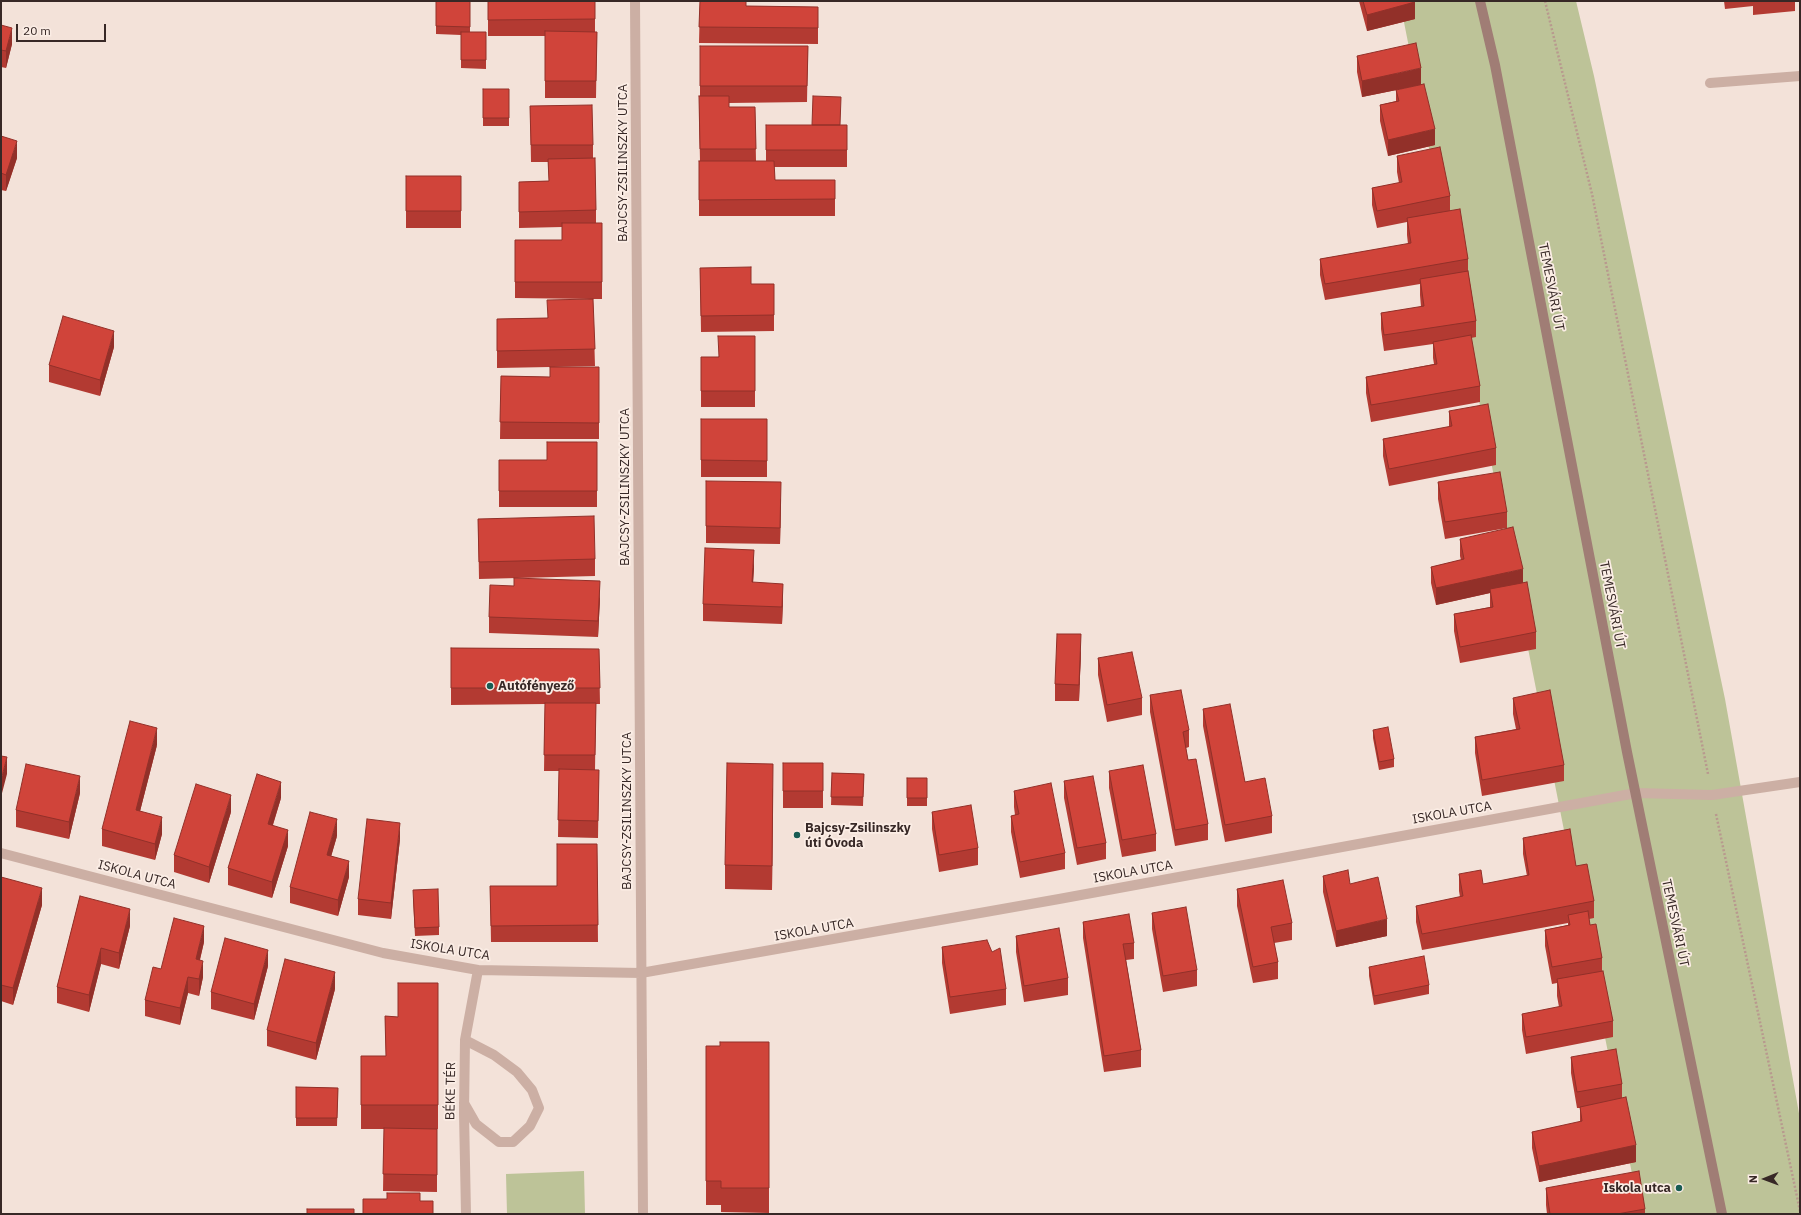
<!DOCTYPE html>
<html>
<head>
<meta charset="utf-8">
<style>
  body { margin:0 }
  #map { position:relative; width:1801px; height:1215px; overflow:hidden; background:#f3e2d9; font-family:"IBM Plex Sans",sans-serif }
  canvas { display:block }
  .frame { position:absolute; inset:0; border:2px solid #372826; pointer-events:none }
  .north { position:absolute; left:1745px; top:1159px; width:40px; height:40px; -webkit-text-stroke:3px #fbede5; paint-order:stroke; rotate:269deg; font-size:11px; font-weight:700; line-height:16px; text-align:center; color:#372826 }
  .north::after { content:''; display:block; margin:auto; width:14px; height:18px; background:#372826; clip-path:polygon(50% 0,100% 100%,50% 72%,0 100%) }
  .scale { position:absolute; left:16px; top:24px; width:90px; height:18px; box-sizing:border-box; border:2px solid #372826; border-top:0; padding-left:5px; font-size:12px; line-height:14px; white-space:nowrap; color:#372826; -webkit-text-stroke:3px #fbede5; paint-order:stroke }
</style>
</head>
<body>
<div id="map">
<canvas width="1801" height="1215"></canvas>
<div class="frame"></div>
<div class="north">N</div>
<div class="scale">20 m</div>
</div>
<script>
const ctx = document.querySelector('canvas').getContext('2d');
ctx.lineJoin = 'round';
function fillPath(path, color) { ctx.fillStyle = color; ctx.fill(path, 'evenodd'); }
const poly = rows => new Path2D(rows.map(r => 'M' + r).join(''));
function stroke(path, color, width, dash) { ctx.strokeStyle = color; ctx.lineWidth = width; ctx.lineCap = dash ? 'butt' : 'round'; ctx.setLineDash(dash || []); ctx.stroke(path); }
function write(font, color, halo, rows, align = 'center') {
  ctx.font = font + ' "IBM Plex Sans",sans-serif'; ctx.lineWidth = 3.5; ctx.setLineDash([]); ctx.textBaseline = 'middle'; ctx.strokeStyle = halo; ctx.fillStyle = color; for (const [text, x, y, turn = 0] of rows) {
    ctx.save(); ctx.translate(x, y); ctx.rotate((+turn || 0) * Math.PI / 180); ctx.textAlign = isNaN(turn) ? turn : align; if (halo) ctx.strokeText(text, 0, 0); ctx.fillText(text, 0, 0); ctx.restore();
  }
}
const green = poly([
  [1576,1,1594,76,1725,699,1800,1119,1800,1214,1640,1214,1400,2],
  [584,1171,585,1214,507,1214,506,1174]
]);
const path = poly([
  [1545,1,1592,194,1708,774],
  [1716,814,1800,1211]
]);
const lane = poly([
  [1636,793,1712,795,1800,782]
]);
const street = poly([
  [635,1,643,1214],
  [1710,83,1800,76],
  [1,853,383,953,478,970,641,973,1059,899,1636,793],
  [464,1103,476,1124,499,1142,513,1142,530,1126,539,1108,532,1090,517,1072,494,1055,465,1040],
  [466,1214,464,1113,465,1040,478,970]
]);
const secondary = poly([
  [1480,1,1495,65,1627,752,1722,1214]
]);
const wall = poly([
  [436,1,470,1,470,32,486,32,486,69,461,68,461,35,436,34],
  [488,1,595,1,595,32,597,32,596,98,545,98,545,36,488,36],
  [700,1,746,6,818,7,818,44,699,43],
  [1359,1,1415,1,1415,19,1367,31],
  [1724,1,1795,1,1795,11,1753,15,1753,6,1725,9],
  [1,25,12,44,6,68,1,67],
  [700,46,808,46,807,102,729,103,729,107,755,107,756,161,766,161,766,125,847,125,847,167,774,167,775,180,835,199,835,216,699,216,699,161,700,161,699,113,700,96],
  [1357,56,1421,85,1362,97,1357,72],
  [483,89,509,89,509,126,483,126],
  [1396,90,1435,145,1388,156,1380,121,1380,105,1396,101],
  [530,106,593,145,593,158,596,210,596,223,602,223,602,299,593,299,595,366,554,367,599,367,599,439,500,439,501,376,550,377,550,367,497,368,497,319,547,318,590,299,515,298,515,240,562,240,562,227,519,228,519,182,549,181,548,162,531,162],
  [1,136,17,158,6,191,1,190],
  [1397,156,1450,196,1450,211,1468,259,1468,271,1476,321,1476,337,1471,338,1480,386,1480,402,1371,422,1366,393,1366,377,1434,364,1433,358,1433,344,1384,351,1381,329,1381,313,1421,307,1420,295,1420,284,1325,300,1320,275,1320,259,1408,244,1407,235,1407,222,1377,228,1372,205,1372,188,1399,183,1397,172],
  [406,176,461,176,461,228,406,228],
  [700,268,751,284,774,284,774,331,701,332],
  [755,336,755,407,701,407,701,357,718,357],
  [114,347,100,396,49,382,49,365],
  [1449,411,1496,448,1496,465,1389,486,1383,456,1383,439,1449,427],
  [701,419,767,419,767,477,701,477],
  [597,442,597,507,499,507,499,460,547,460],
  [706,481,781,499,780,544,706,543],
  [1438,482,1507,512,1507,528,1445,539,1438,499],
  [478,519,595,559,595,576,479,579],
  [1460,539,1523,583,1536,632,1536,649,1460,663,1454,631,1454,614,1490,607,1490,593,1436,605,1431,583,1431,567,1461,560,1460,556],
  [754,567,753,583,783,600,782,624,703,621,703,604],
  [600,598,598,637,489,633,489,617],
  [451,648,599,649,600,704,596,704,595,770,599,770,598,838,558,837,559,771,544,771,545,704,451,705],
  [1081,651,1079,701,1055,701,1055,684],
  [1098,658,1142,698,1142,715,1107,722,1098,675],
  [1150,695,1189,730,1189,747,1186,748,1188,760,1208,824,1208,840,1175,846,1150,712],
  [1513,698,1564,765,1564,781,1482,796,1475,753,1475,737,1516,729,1513,714],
  [1203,709,1245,782,1272,816,1272,833,1225,842,1203,726],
  [1373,730,1394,759,1394,767,1379,770,1373,738],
  [157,745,140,811,162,834,155,860,102,846,102,829],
  [783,763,823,763,823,808,783,808],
  [1109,771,1156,834,1156,851,1122,857,1109,788],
  [832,773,864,774,863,806,831,805],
  [907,778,927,778,927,806,907,806],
  [1064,781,1106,843,1106,859,1077,865,1064,798],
  [773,788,772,890,725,889,725,865],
  [1014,791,1065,853,1065,869,1020,878,1011,832,1011,816,1015,815,1014,807],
  [80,793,69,839,16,827,16,810],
  [281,798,273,825,288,846,272,898,228,885,228,868],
  [231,812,209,883,174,872,174,855],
  [932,812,978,848,978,865,939,872,932,829],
  [337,836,331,856,349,877,338,916,290,903,290,887],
  [1523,838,1576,866,1594,901,1594,918,1589,919,1590,925,1602,958,1602,971,1613,1021,1613,1037,1526,1054,1522,1030,1522,1014,1559,1007,1557,996,1557,983,1552,984,1545,946,1545,930,1568,925,1568,923,1422,950,1416,922,1416,906,1460,897,1459,891,1459,874,1483,884,1527,876,1523,854],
  [400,839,391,919,358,915,358,899],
  [597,844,598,942,491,942,490,886,557,886],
  [1323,876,1350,884,1387,936,1336,947,1323,892],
  [1,877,42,905,13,1005,1,1001],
  [1237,889,1292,923,1292,940,1274,943,1278,962,1278,979,1253,983,1237,906],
  [80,896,130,926,119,969,101,964,89,1012,57,1003,57,987],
  [413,898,439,927,439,935,415,936],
  [1152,913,1197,970,1197,986,1163,992,1152,929],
  [1083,922,1134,943,1134,959,1126,960,1141,1050,1141,1067,1104,1072,1083,938],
  [1016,936,1068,978,1068,995,1024,1002,1016,952],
  [204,942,200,960,203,977,199,996,188,993,180,1025,145,1016,145,1000,161,969],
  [942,947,1006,989,1006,1005,950,1014,942,963],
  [268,966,254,1020,211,1009,211,992],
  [1369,967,1429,985,1429,994,1374,1005,1369,976],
  [438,983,438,1129,420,1129,437,1129,437,1192,383,1191,384,1129,361,1129,361,1056,386,1056,385,1016,398,1017],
  [335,989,316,1060,267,1046,267,1030],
  [769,1042,769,1213,721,1212,721,1205,706,1205,706,1046,720,1046],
  [1571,1057,1622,1084,1622,1098,1636,1162,1539,1182,1532,1148,1532,1132,1580,1122,1580,1108,1577,1108,1571,1073],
  [296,1087,338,1088,337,1126,296,1126],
  [1546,1188,1645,1209,1645,1214,1547,1214,1546,1205]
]);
const shadedWall = poly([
  [1415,2,1415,19,1367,31,1367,15],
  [12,28,12,44,6,68,6,51],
  [1421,68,1421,85,1362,97,1362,81],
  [1435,129,1435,145,1388,156,1388,140],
  [17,141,17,158,6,191,6,175],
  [114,331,114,347,100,396,100,380],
  [781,482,781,499,780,544,780,528],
  [754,550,754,567,752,599,752,582],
  [1523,569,1523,586,1490,589,1490,593,1436,605,1436,588],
  [600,581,600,598,598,637,598,621],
  [783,584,783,600,782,624,782,607],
  [1081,634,1081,651,1079,701,1079,685],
  [157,728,157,745,136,827,136,810],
  [7,757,7,774,1,797,1,780],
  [773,764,773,788,772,890,772,866],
  [80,776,80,793,69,839,69,822],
  [281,782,281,798,268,840,268,824],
  [231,795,231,812,209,883,209,867],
  [162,817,162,834,155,860,155,844],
  [337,819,337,836,327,871,327,855],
  [400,823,400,839,391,919,391,903],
  [288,830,288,846,272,898,272,882],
  [349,861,349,877,338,916,338,900],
  [42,888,42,905,13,1005,13,988],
  [130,909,130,926,119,969,119,953],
  [1387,919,1387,936,1336,947,1336,931],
  [204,926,204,942,196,975,196,959],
  [101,948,101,964,89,1012,89,995],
  [268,950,268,966,254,1020,254,1004],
  [203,961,203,977,199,996,199,979],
  [335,972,335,989,316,1060,316,1043],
  [188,977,188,993,180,1025,180,1008],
  [1636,1145,1636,1162,1539,1182,1539,1166]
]);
const building = poly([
  [436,1,470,1,470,27,436,26,436,1],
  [488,1,595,1,595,19,488,20,488,1],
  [700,1,746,1,746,6,818,7,818,28,699,27,700,1],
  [1363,1,1415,1,1415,2,1367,15,1363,1],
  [1,25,12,28,6,51,1,50,1,25],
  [545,31,597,32,596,81,545,81,545,31],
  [461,32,486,32,486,60,461,60,461,32],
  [1416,43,1421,68,1362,81,1357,56,1416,43],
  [700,46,808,46,807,86,700,86,700,46],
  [1424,84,1435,129,1388,140,1380,105,1399,101,1396,90,1424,84],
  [483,89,509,89,509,118,483,118,483,89],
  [699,96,729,96,729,107,755,107,756,149,700,149,699,96],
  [813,96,841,97,840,125,812,125,813,96],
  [592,105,593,145,531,145,530,106,592,105],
  [766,125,847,125,847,150,766,150,766,125],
  [1,136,17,141,6,175,1,173,1,136],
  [1440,147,1450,196,1377,211,1372,188,1402,182,1397,156,1440,147],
  [595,158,596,210,519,212,519,182,549,181,548,159,595,158],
  [699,161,774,161,775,180,835,180,835,199,699,200,699,161],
  [406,176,461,176,461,211,406,211,406,176],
  [1460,209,1468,259,1325,284,1320,259,1411,243,1407,218,1460,209],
  [562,223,602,223,602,282,515,282,515,240,562,240,562,223],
  [751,267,751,284,774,284,774,315,701,316,700,268,751,267],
  [1468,271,1476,321,1384,335,1381,313,1424,306,1420,279,1468,271],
  [593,299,595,349,497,351,497,319,548,318,547,300,593,299],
  [63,316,114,331,100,380,49,365,63,316],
  [1471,335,1480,386,1371,405,1366,377,1437,364,1433,342,1471,335],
  [718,336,755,336,755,391,701,391,701,357,719,357,718,336],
  [550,367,599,367,599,423,500,422,501,376,550,377,550,367],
  [1488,404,1496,448,1389,469,1383,439,1452,426,1449,411,1488,404],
  [701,419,767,419,767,461,701,460,701,419],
  [547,442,597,442,597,491,499,491,499,460,547,460,547,442],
  [1500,472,1507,512,1445,522,1438,482,1500,472],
  [706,481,781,482,780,528,706,526,706,481],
  [594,516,595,559,479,562,478,519,594,516],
  [1513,527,1523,569,1436,588,1431,567,1464,559,1460,539,1513,527],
  [705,548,754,550,752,582,783,584,782,607,703,604,705,548],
  [514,578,600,581,598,621,489,617,490,585,514,586,514,578],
  [1527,582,1536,632,1460,647,1454,614,1493,607,1490,589,1527,582],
  [1057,634,1081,634,1079,685,1055,684,1057,634],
  [451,648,599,649,600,688,451,688,451,648],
  [1132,652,1142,698,1107,705,1098,658,1132,652],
  [1181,690,1189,730,1183,732,1188,760,1196,759,1208,824,1175,830,1150,695,1181,690],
  [1550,690,1564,765,1482,780,1475,737,1520,729,1513,698,1550,690],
  [545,703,596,703,595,755,544,755,545,703],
  [1230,704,1245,782,1265,778,1272,816,1225,825,1203,709,1230,704],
  [130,721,157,728,136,810,162,817,155,844,102,829,130,721],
  [1388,727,1394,759,1379,762,1373,730,1388,727],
  [1,756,7,757,1,780,1,756],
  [727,763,773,764,772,866,725,865,727,763],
  [783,763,823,763,823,791,783,791,783,763],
  [26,764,80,776,69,822,16,810,26,764],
  [1143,765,1156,834,1122,840,1109,771,1143,765],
  [559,769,599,770,598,821,558,820,559,769],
  [832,773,864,774,863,797,831,797,832,773],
  [257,774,281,782,268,824,288,830,272,882,228,868,257,774],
  [1093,776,1106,843,1077,848,1064,781,1093,776],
  [907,778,927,778,927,798,907,798,907,778],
  [1051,783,1065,853,1020,862,1011,816,1019,814,1014,791,1051,783],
  [196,784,231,795,209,867,174,855,196,784],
  [971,805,978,848,939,855,932,812,971,805],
  [310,812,337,819,327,855,349,861,338,900,290,887,310,812],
  [367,819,400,823,391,903,358,899,367,819],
  [1570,829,1576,866,1587,864,1594,901,1422,934,1416,906,1463,896,1459,874,1481,870,1483,884,1529,875,1523,838,1570,829],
  [557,844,597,844,598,925,491,926,490,886,557,886,557,844],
  [1348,870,1350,884,1378,877,1387,919,1336,931,1323,876,1348,870],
  [1,877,42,888,13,988,1,985,1,877],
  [1283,880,1292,923,1271,927,1278,962,1253,967,1237,889,1283,880],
  [438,889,439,927,415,928,413,890,438,889],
  [80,896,130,909,119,953,101,948,89,995,57,987,80,896],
  [1186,907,1197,970,1163,976,1152,913,1186,907],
  [1588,911,1590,925,1596,924,1602,958,1552,967,1545,930,1570,925,1568,915,1588,911],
  [1129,914,1134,943,1123,944,1141,1050,1104,1056,1083,922,1129,914],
  [174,918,204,926,196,959,203,961,199,979,188,977,180,1008,145,1000,153,967,161,969,174,918],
  [1059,928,1068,978,1024,986,1016,936,1059,928],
  [225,938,268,950,254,1004,211,992,225,938],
  [987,940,992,952,1000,948,1006,989,950,997,942,947,987,940],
  [1424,956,1429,985,1374,996,1369,967,1424,956],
  [285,959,335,972,316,1043,267,1030,285,959],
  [1603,971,1613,1021,1526,1037,1522,1014,1562,1006,1557,979,1603,971],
  [398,983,438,983,438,1105,361,1105,361,1056,386,1056,385,1016,398,1017,398,983],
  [720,1042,769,1042,769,1188,721,1188,721,1181,706,1181,706,1046,720,1046,720,1042],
  [1616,1049,1622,1084,1577,1092,1571,1057,1616,1049],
  [296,1087,338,1088,337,1118,296,1118,296,1087],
  [1626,1097,1636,1145,1539,1166,1532,1132,1582,1121,1580,1107,1626,1097],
  [384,1128,437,1129,437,1175,383,1174,384,1128],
  [1639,1171,1645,1209,1617,1214,1550,1214,1546,1188,1639,1171],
  [387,1193,420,1193,420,1201,433,1201,433,1214,363,1214,363,1199,387,1199,387,1193],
  [307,1209,354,1209,354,1214,307,1214,307,1209]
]);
const markers = [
  [490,686,4,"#185c54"],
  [797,835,4,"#185c54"],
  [1679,1188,4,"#185c54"]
];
const streetNames = [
  ["BAJCSY-ZSILINSZKY UTCA",623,163,-90],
  ["TEMESVÁRI ÚT",1551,287,79],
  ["BAJCSY-ZSILINSZKY UTCA",625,487,-90],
  ["TEMESVÁRI ÚT",1612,605,79],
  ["BAJCSY-ZSILINSZKY UTCA",627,811,-90],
  ["ISKOLA UTCA",1452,813,-10],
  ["ISKOLA UTCA",1133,872,-10],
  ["ISKOLA UTCA",137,875,15],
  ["TEMESVÁRI ÚT",1675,923,78],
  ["ISKOLA UTCA",814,930,-10],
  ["ISKOLA UTCA",450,950,9],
  ["BÉKE TÉR",451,1091,-89]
];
const poiNames = [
  ["Autófényező",498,686],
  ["Bajcsy-Zsilinszky",805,828],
  ["úti Óvoda",805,843],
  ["Iskola utca",1671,1188,"right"]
];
fillPath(green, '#bdc398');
stroke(path, '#b8998e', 2.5, [2, 2]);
stroke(lane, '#ccafa4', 10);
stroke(street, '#ccafa4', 10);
stroke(secondary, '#a07d75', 10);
fillPath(wall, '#b33a32');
fillPath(shadedWall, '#923029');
fillPath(building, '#d0443a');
stroke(building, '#923029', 1);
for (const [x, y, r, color] of markers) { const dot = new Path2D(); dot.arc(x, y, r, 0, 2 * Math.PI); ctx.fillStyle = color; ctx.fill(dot); stroke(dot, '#fbede5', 1.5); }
write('13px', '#372826', '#fbede5', streetNames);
write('bold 13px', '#372826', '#fbede5', poiNames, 'left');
</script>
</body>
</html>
